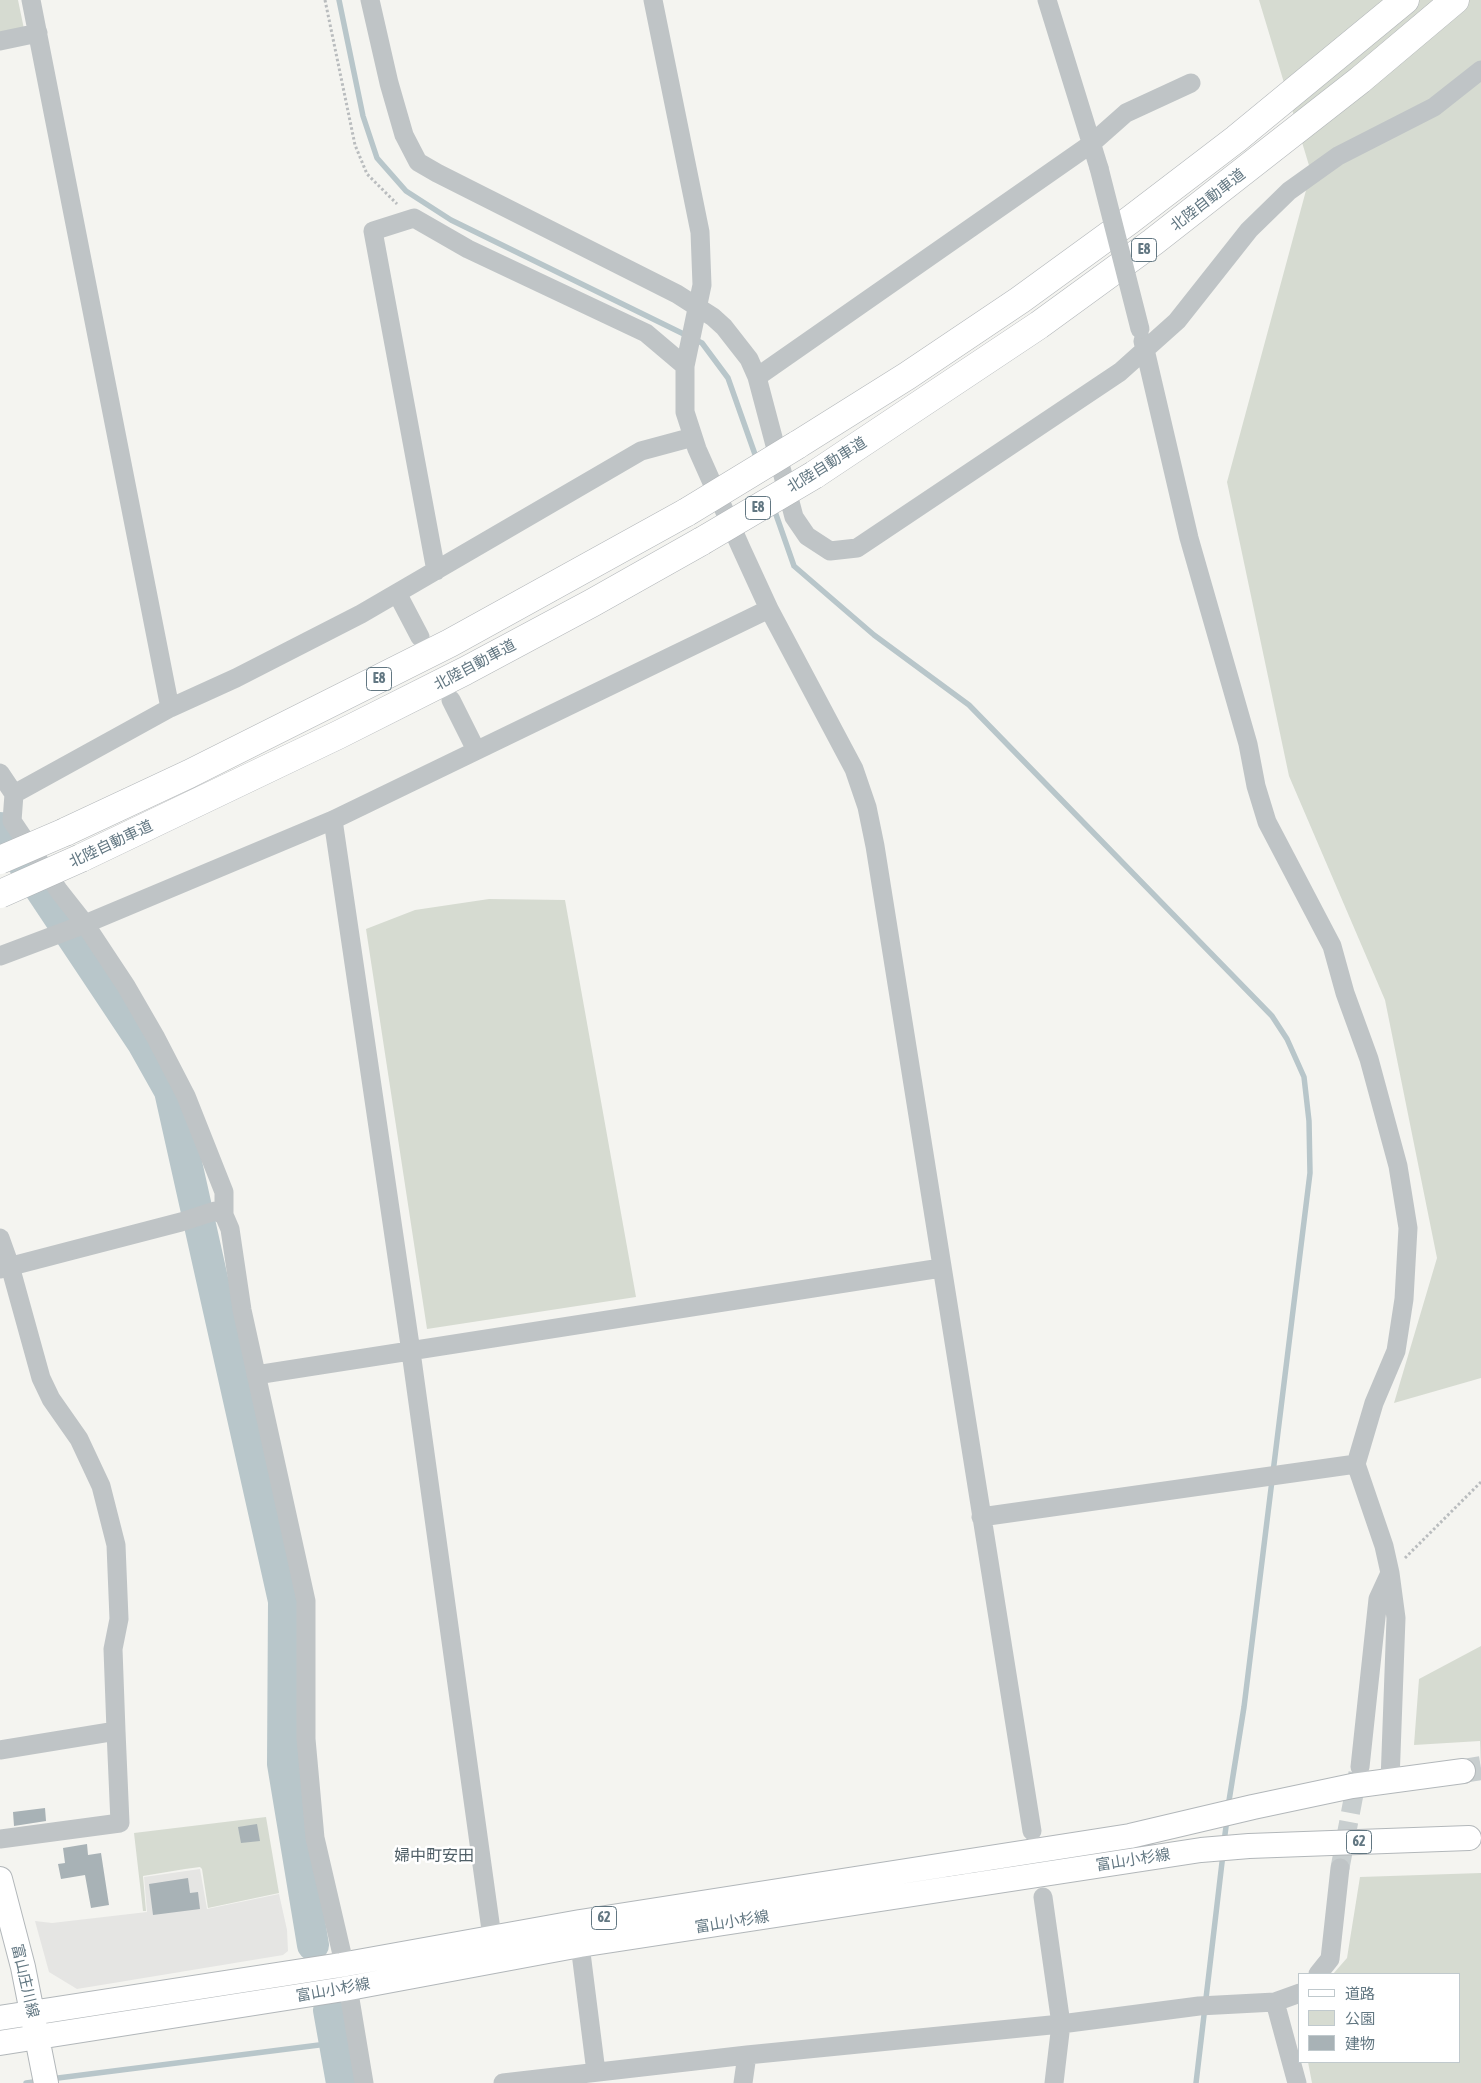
<!DOCTYPE html>
<html>
<head>
<meta charset="utf-8">
<style>
  body { margin:0 }
  #map { position:relative; width:1481px; height:2083px; overflow:hidden; background:#f4f4f0; font-family:"Asap Condensed","Noto Sans JP",sans-serif }
  canvas { display:block }
  .legend { position:absolute; left:1298px; top:1973px; width:162px; height:90px; box-sizing:border-box; background:#fff; border:1px solid #c0c9cd; margin:0; padding:6px 9px; list-style:none; font-size:15px; color:#627782 }
  .legend li { display:flex; align-items:center; gap:10px; height:25px }
  .legend b { width:25px; border:1px solid #c0c9cd }
</style>
</head>
<body>
<div id="map">
<canvas width="1481" height="2083"></canvas>
<ul class="legend">
<li><b style="height:6px;background:#fff"></b>道路</li>
<li><b style="height:14px;background:#d6dbd1"></b>公園</li>
<li><b style="height:14px;background:#a8b2b6"></b>建物</li>
</ul>
</div>
<script>
const ctx = document.querySelector('canvas').getContext('2d');
ctx.lineJoin = 'round';
function fillPath(path, color) { ctx.fillStyle = color; ctx.fill(path, 'evenodd'); }
const poly = rows => new Path2D(rows.map(r => 'M' + r).join(''));
function stroke(path, color, width, dash) { ctx.strokeStyle = color; ctx.lineWidth = width; ctx.lineCap = dash ? 'butt' : 'round'; ctx.setLineDash(dash || []); ctx.stroke(path); }
function write(font, color, halo, rows, align = 'center') {
  ctx.font = font + ' "Asap Condensed","Noto Sans JP",sans-serif'; ctx.lineWidth = 5; ctx.setLineDash([]); ctx.textBaseline = 'middle'; ctx.strokeStyle = halo; ctx.fillStyle = color; for (const [text, x, y, turn = 0] of rows) {
    ctx.save(); ctx.translate(x, y); ctx.rotate((+turn || 0) * Math.PI / 180); ctx.textAlign = isNaN(turn) ? turn : align; if (halo) ctx.strokeText(text, 0, 0); ctx.fillText(text, 0, 0); ctx.restore();
  }
}
const built = poly([
  [200,1869,207,1909,279,1894,287,1930,288,1951,283,1955,77,1989,49,1972,35,1921,52,1923,147,1912,144,1877]
]);
const green = poly([
  [0,0,18,0,24,29,0,35],
  [1259,0,1481,0,1481,1378,1394,1403,1437,1258,1385,1000,1289,776,1227,482,1311,172],
  [489,899,565,900,636,1297,427,1329,366,929,415,910],
  [1481,1646,1481,1768,1480,1741,1414,1745,1419,1679],
  [266,1817,279,1893,208,1908,202,1869,200,1867,185,1869,143,1876,146,1911,143,1911,134,1833],
  [1481,1873,1481,2083,1312,2083,1308,2062,1460,2062,1460,1974,1333,1974,1347,1958,1360,1877]
]);
const stream = poly([
  [339,0,363,116,377,158,406,191,451,220,702,343,728,378,757,460],
  [773,506,794,566,874,635,969,705,1272,1016,1287,1039,1304,1077,1309,1121,1310,1173,1244,1707,1228,1807],
  [1224,1842,1227,1819],
  [50,2079,335,2043],
  [26,2083,41,2081],
  [1196,2083,1223,1854]
]);
const river = poly([
  [0,828,143,1043,170,1091,284,1601,283,1764,313,1945],
  [329,2010,342,2083]
]);
const building = poly([
  [45,1808,46,1821,14,1826,13,1812],
  [257,1824,260,1841,241,1843,238,1827],
  [87,1844,88,1855,101,1853,109,1905,91,1908,85,1875,61,1879,58,1864,65,1863,63,1848],
  [188,1878,190,1893,198,1892,200,1909,153,1915,149,1884]
]);
const minorTunnel = poly([
  [1340,1868,1358,1773]
]);
const majorTunnel = poly([
  [1463,1771,1481,1768]
]);
const path = poly([
  [325,0,355,145,367,174,397,204],
  [1405,1558,1481,1482]
]);
const minor = poly([
  [31,0,170,708],
  [370,0,389,83,404,135,418,162,437,173,677,294,713,317,724,327,749,359,757,377,794,517,807,536,830,551,857,548,1120,372,1177,321,1249,230,1289,191,1338,156,1434,107,1481,70],
  [653,0,700,232,702,285,685,366,685,412,697,449,741,548,769,609,854,769,867,807,875,846,1032,1831],
  [1047,0,1099,168],
  [0,41,38,33],
  [1143,341,1189,538,1248,744,1256,786,1267,822,1332,946,1345,993,1369,1059,1398,1166,1408,1228,1404,1299,1396,1351,1374,1403,1356,1464,1384,1546,1390,1573,1396,1618,1390,1781],
  [757,377,1091,144,1126,113,1191,83],
  [436,571,373,231,414,218,468,249,646,333,685,366],
  [397,593,420,637],
  [451,700,476,750],
  [0,773,14,794,12,821,59,891,85,924,126,986,156,1038,186,1096,224,1192,224,1215],
  [14,794,170,708,236,678,361,614,641,451,693,437],
  [333,820,411,1352,492,1937],
  [0,956,85,924,333,820,769,609],
  [0,1238,10,1266,41,1378,51,1399,79,1439,101,1486,116,1545,119,1619,113,1649,116,1731,0,1750],
  [0,1269,181,1222,215,1211,224,1215,230,1229,242,1310,306,1601,306,1739,315,1838,344,1963,364,2083],
  [256,1375,941,1268],
  [981,1517,1356,1464],
  [1360,1767,1378,1599,1390,1573],
  [0,1839,120,1823,116,1731],
  [1043,1897,1061,2024,1054,2083],
  [580,1945,596,2072],
  [1318,1974,1330,1959,1340,1868],
  [1275,2002,1297,2083],
  [503,2083,747,2055,1061,2024,1199,2006,1275,2002,1300,1993],
  [743,2083,747,2055]
]);
const major = poly([
  [0,1879,23,1967,46,2083],
  [0,2018,341,1965,580,1922,1130,1836,1253,1807,1352,1786,1463,1771],
  [0,2043,344,1989,580,1945,1201,1850,1249,1846,1469,1838]
]);
const highway = poly([
  [797,445,907,376,1020,300,1130,220,1236,139,1405,0],
  [814,475,1039,325,1153,242,1360,80,1455,0],
  [65,832,189,774,450,643,687,512],
  [81,858,338,735,465,671,592,603,702,541]
]);
const minorBridge = poly([
  [1099,168,1140,329]
]);
const highwayBridge = poly([
  [687,512,797,445],
  [702,541,814,475],
  [0,860,65,832],
  [0,894,81,858]
]);
const shields = [
  [1144,250,25],
  [758,508,25],
  [379,679,25],
  [1359,1842,25],
  [604,1918,25]
];
const shieldNames = [
  ["E8",1144,250],
  ["E8",758,508],
  ["E8",379,679],
  ["62",1359,1842],
  ["62",604,1918]
];
const streetNames = [
  ["北陸自動車道",1208,200,-38],
  ["北陸自動車道",827,465,-32],
  ["北陸自動車道",475,665,-28],
  ["北陸自動車道",111,844,-25],
  ["富山小杉線",1133,1860,-9],
  ["富山小杉線",732,1922,-9],
  ["富山庄川線",25,1981,77],
  ["富山小杉線",333,1990,-10]
];
const neighbourhoodNames = [
  ["婦中町安田",434,1856]
];
fillPath(built, '#e5e5e3');
fillPath(green, '#d6dbd1');
stroke(stream, '#b8c6ca', 5.5);
stroke(river, '#b8c6ca', 32);
fillPath(building, '#a8b2b6');
stroke(minorTunnel, '#c8cecf', 19, [19, 9]);
stroke(majorTunnel, '#c8cecf', 24, [24, 12]);
stroke(major, '#b2b7ba', 26);
stroke(highway, '#b2b6b9', 29);
stroke(path, '#b9bcbe', 3, [2.5, 2.5]);
stroke(minor, '#bfc4c6', 19);
stroke(major, '#fff', 24);
stroke(highway, '#fff', 28);
stroke(highwayBridge, '#b2b6b9', 29, []);
stroke(minorBridge, '#bfc4c6', 19);
stroke(highwayBridge, '#fff', 28);
for (const [x, y, w] of shields) { const box = new Path2D(); box.roundRect(x - w / 2, y - 11.5, w, 23, 4); ctx.fillStyle = '#fff'; ctx.fill(box); stroke(box, '#627782', 1); }
write('bold 14px', '#627782', null, shieldNames);
write('15px', '#627782', '#fff', streetNames);
write('16px', '#505f67', '#fff', neighbourhoodNames);
</script>
</body>
</html>
